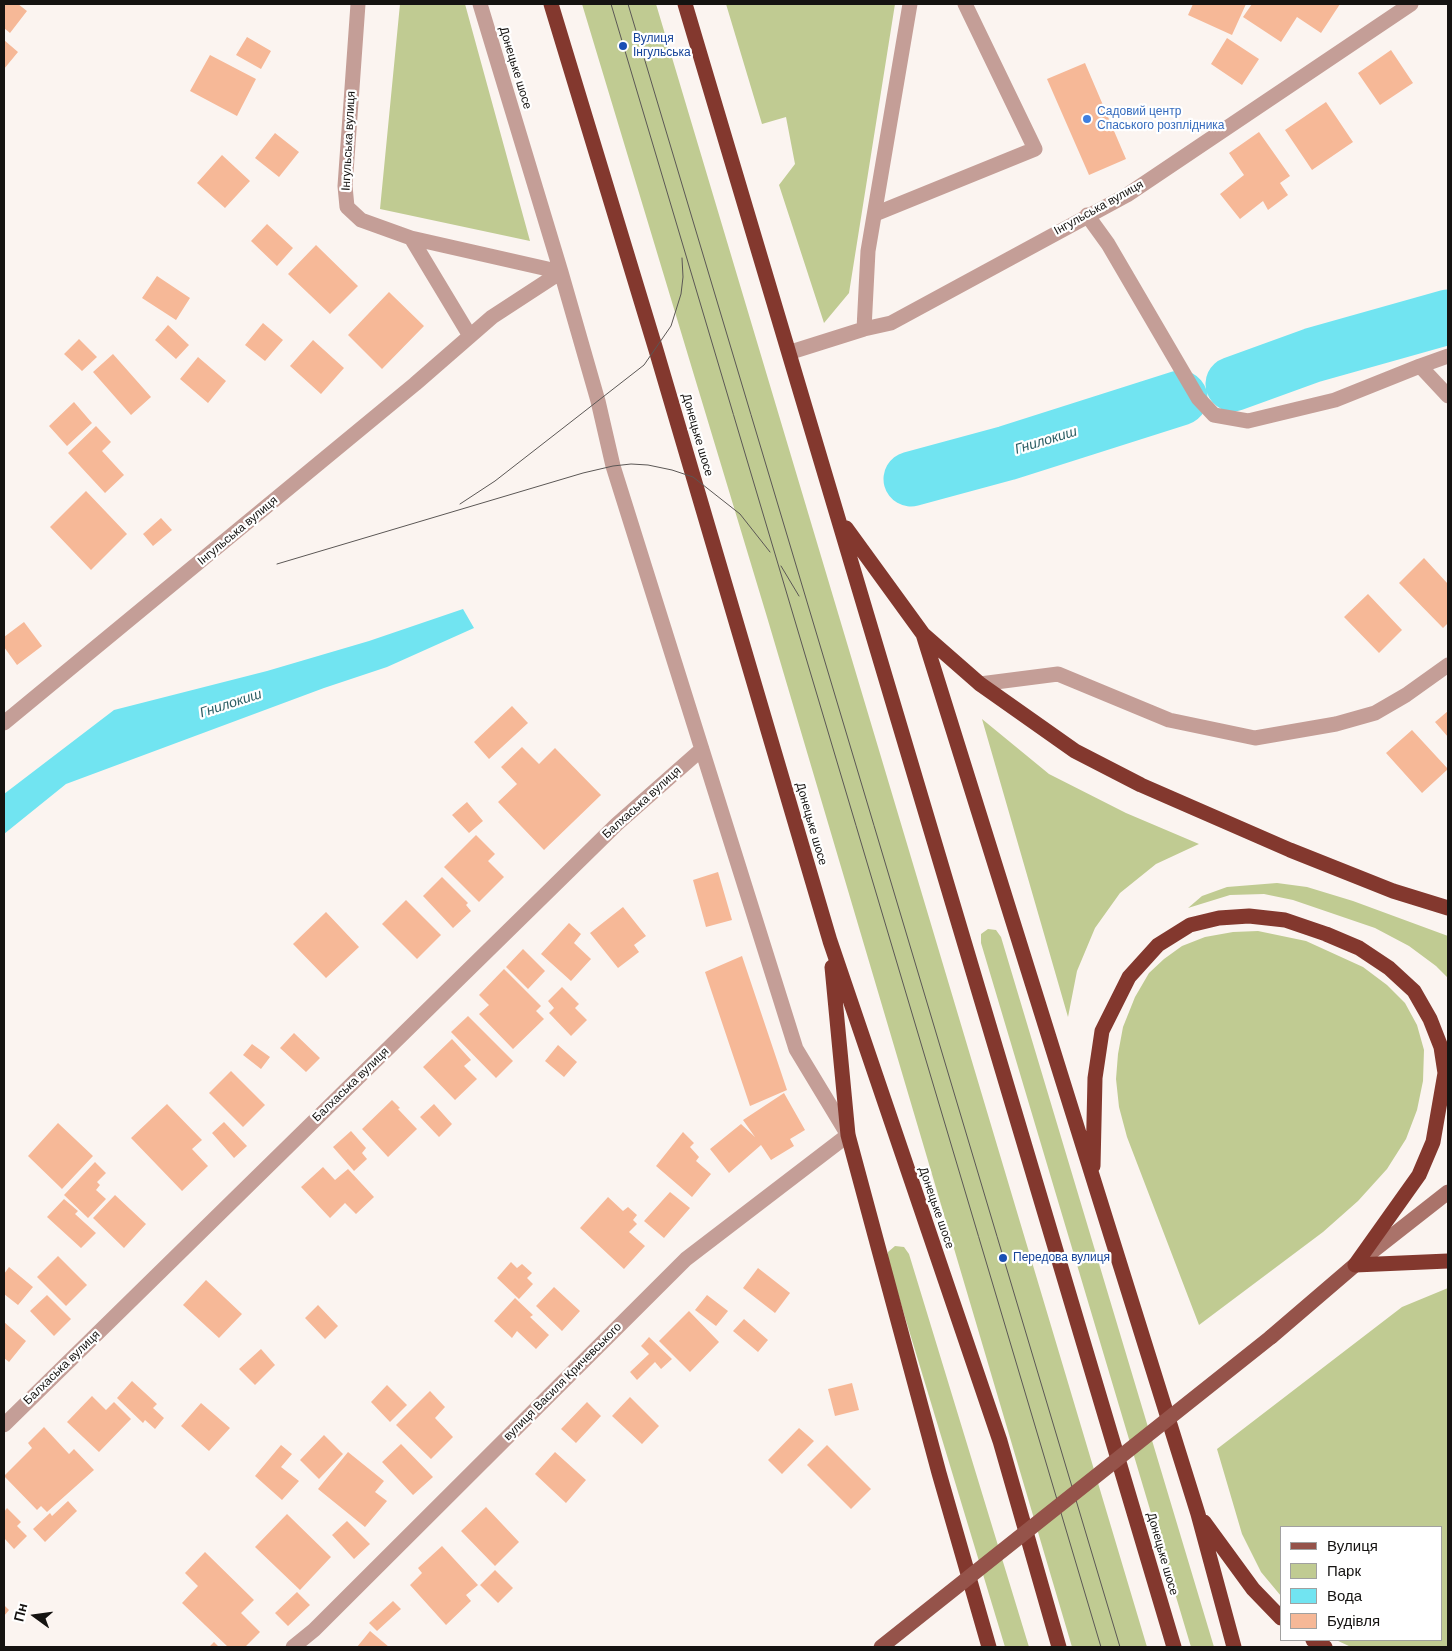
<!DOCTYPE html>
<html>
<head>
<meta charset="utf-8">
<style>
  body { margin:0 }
  #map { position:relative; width:1452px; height:1651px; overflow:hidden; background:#fbf4f0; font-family:"DM Sans",sans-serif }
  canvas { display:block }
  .frame { position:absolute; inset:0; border:5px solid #151311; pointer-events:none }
  .legend { position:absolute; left:1280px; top:1526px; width:162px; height:115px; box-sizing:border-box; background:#fff; border:1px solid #a1a1a0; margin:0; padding:6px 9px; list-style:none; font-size:15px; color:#151311 }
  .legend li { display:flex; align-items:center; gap:10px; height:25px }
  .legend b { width:25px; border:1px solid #a1a1a0 }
  .north { position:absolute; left:10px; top:1591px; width:50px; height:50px; -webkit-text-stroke:4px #fff; paint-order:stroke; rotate:284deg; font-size:14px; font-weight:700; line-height:20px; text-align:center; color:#151311 }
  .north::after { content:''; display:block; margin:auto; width:18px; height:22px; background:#151311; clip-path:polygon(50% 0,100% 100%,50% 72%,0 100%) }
</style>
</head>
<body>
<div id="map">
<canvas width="1452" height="1651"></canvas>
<div class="frame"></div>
<ul class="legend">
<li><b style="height:6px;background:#95534a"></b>Вулиця</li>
<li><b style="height:14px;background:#c0cb92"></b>Парк</li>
<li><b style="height:14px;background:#71e4f1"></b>Вода</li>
<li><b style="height:14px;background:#f6b897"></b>Будівля</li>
</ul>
<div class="north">Пн</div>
</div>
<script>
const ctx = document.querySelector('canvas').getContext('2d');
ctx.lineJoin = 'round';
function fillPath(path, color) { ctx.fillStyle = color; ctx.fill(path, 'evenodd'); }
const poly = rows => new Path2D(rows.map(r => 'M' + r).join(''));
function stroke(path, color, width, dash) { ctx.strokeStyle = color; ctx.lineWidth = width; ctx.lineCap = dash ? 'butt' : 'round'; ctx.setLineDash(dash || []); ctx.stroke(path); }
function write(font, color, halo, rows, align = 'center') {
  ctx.font = font + ' "DM Sans",sans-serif'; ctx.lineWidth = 4.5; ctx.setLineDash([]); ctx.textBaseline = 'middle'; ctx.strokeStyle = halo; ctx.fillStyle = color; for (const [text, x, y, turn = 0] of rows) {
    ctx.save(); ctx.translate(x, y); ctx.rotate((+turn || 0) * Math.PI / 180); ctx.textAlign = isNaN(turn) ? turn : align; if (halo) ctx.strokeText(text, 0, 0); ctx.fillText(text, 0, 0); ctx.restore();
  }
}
const green = poly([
  [400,4,465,4,530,241,380,209],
  [582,4,656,4,1147,1647,1072,1647,767,617],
  [726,4,895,4,849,293,824,323,779,185,795,164,786,117,762,124],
  [982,719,1049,774,1126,813,1199,844,1156,864,1120,893,1095,928,1077,971,1068,1017],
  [1277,883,1307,887,1353,901,1448,936,1448,978,1436,966,1409,946,1375,928,1293,900,1264,894,1230,895,1188,908,1202,896,1227,887],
  [988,929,996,930,1001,937,1214,1647,1191,1647,981,943,981,934],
  [1258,931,1306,941,1363,967,1387,985,1405,1003,1417,1025,1424,1050,1423,1081,1417,1110,1406,1139,1387,1169,1358,1201,1323,1232,1199,1325,1127,1137,1119,1107,1116,1079,1118,1054,1123,1027,1135,997,1149,973,1164,959,1182,946,1205,937,1233,932],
  [895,1246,904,1247,909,1254,1029,1647,1005,1647,888,1261,888,1252],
  [1448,1288,1448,1647,1351,1647,1336,1640,1441,1640,1441,1527,1281,1527,1281,1596,1261,1572,1242,1534,1217,1449,1402,1307]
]);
const water = poly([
  [463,609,474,628,387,667,324,688,66,784,4,834,4,794,114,710,267,671,369,641]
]);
const river = poly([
  [1233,384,1313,355,1448,317],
  [911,479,1007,453,1180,398]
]);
const building = poly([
  [4,4,18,4,27,11,10,33,4,28],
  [1193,4,1246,4,1232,35,1188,15],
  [1252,4,1340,4,1321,33,1297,17,1281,42,1243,17],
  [247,37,271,51,261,69,236,55],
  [1227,38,1259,59,1242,85,1211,64],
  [4,40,18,52,4,69],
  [1391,50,1413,83,1380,105,1358,73],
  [210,55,256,79,237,116,190,91],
  [1085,63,1126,159,1089,175,1047,79],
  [1326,102,1353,142,1312,170,1285,130],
  [1259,132,1290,176,1280,183,1288,195,1268,210,1263,201,1240,219,1220,194,1244,175,1229,153],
  [275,133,299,152,279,177,255,158],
  [222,155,250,181,225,208,197,183],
  [267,224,293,248,277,266,251,241],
  [316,245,358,286,330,314,288,274],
  [157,276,190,298,176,320,142,298],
  [389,292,424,326,382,369,348,335],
  [263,323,283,340,265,361,245,345],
  [168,325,189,345,176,359,155,340],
  [79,339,97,357,82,371,64,354],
  [313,340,344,368,321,394,290,366],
  [113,354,151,397,131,415,93,372],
  [198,357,226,381,208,403,180,379],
  [74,402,92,423,67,446,49,426],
  [96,426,111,442,102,451,124,475,105,493,68,453],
  [86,491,127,534,91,570,50,527],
  [161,518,172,530,153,546,143,534],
  [1424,558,1448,584,1448,623,1443,628,1399,583],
  [1368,594,1402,630,1379,653,1344,617],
  [24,622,42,646,17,665,4,647,4,637],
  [512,706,528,723,489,759,474,742],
  [1448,711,1448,737,1435,722],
  [1412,730,1448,769,1422,793,1386,753],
  [522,747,539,764,555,748,601,795,544,850,498,802,517,784,501,767],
  [467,802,483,821,469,833,452,815],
  [476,835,495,854,488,861,504,877,479,902,444,867],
  [718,872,732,920,706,927,693,880],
  [442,877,468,903,466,905,471,911,453,928,423,896],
  [406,900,441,935,417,959,382,924],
  [623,907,646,936,634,945,639,952,618,968,590,933],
  [326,912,359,947,326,978,293,944],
  [569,923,581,934,574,943,591,959,571,981,541,954],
  [523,949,545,971,528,989,506,967],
  [742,956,787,1090,750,1106,705,972],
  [504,969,541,1006,536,1011,544,1019,513,1049,479,1014,489,1005,479,995],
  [562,987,579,1004,575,1008,587,1020,571,1036,549,1013,554,1008,548,1001],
  [468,1016,513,1061,496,1078,451,1032],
  [294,1033,320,1058,306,1072,280,1048],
  [452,1039,471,1060,464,1066,477,1079,455,1100,423,1067],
  [252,1044,270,1057,261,1069,243,1055],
  [558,1045,577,1062,564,1077,545,1061],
  [231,1071,265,1105,243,1127,209,1093],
  [784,1093,805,1130,790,1139,794,1146,771,1160,761,1145,729,1173,710,1149,741,1124,755,1137,743,1120],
  [392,1100,400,1108,398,1109,417,1129,388,1157,362,1129],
  [167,1104,202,1140,192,1149,208,1166,182,1191,131,1138],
  [434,1104,452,1124,439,1137,420,1117],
  [224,1122,247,1146,234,1158,212,1133],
  [58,1123,93,1156,62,1189,28,1156],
  [351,1131,366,1148,362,1153,367,1159,354,1171,333,1147],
  [683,1132,694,1143,690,1147,699,1157,696,1161,711,1174,692,1197,656,1166],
  [95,1162,106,1173,97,1182,100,1185,96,1190,106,1199,88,1218,64,1195],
  [323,1167,335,1180,348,1169,374,1197,356,1214,345,1203,330,1218,301,1187],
  [670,1192,690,1208,664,1238,644,1221],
  [115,1195,146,1224,124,1248,93,1218],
  [608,1197,623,1211,628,1207,637,1215,633,1220,637,1224,629,1232,645,1246,624,1269,580,1228],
  [64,1199,78,1211,75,1214,96,1233,81,1248,47,1217],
  [58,1256,87,1285,66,1306,37,1277],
  [511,1262,517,1268,522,1264,532,1273,527,1278,533,1284,519,1299,497,1278],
  [9,1267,33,1287,18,1305,4,1294,4,1274],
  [758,1268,790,1293,775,1313,743,1288],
  [206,1280,242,1314,219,1338,183,1305],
  [554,1287,580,1311,562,1331,536,1306],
  [47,1295,71,1319,54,1336,30,1311],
  [707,1295,728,1311,716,1326,695,1310],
  [515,1298,533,1315,530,1317,549,1335,536,1349,517,1331,512,1338,494,1321],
  [318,1305,338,1326,325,1339,305,1318],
  [689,1311,719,1342,690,1372,659,1341],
  [744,1319,768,1340,758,1352,733,1331],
  [4,1322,26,1341,9,1362,4,1358],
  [649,1337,672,1359,661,1369,655,1362,637,1380,630,1372,649,1354,641,1346],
  [261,1349,275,1365,255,1385,239,1369],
  [132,1381,157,1404,153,1408,164,1418,155,1429,145,1420,143,1423,117,1398],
  [852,1383,859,1410,835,1416,828,1389],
  [387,1385,407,1405,390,1422,371,1402],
  [430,1391,445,1407,435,1418,453,1437,431,1459,396,1425],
  [92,1396,106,1410,114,1402,131,1419,99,1452,67,1422],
  [630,1397,659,1426,642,1444,612,1416],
  [587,1402,601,1416,576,1443,561,1429],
  [201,1403,230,1428,209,1451,181,1426],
  [44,1427,69,1454,74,1449,94,1470,47,1512,41,1506,37,1510,4,1476,32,1448,28,1443],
  [799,1428,814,1441,782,1474,768,1460],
  [324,1435,343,1454,319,1479,300,1460],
  [401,1444,433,1477,413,1495,382,1462],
  [281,1445,292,1454,281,1467,299,1481,282,1500,255,1476],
  [827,1445,871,1489,851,1509,807,1465],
  [348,1452,384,1481,375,1492,387,1501,365,1527,318,1489],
  [555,1452,586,1480,566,1503,535,1474],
  [68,1501,77,1511,45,1542,33,1529,50,1513,52,1516],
  [486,1507,519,1542,495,1566,461,1531],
  [7,1508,21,1522,17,1526,27,1536,14,1549,4,1538,4,1512],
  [287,1514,331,1557,300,1590,255,1547],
  [347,1521,370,1544,354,1559,332,1535],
  [442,1546,478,1585,466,1595,471,1601,446,1625,410,1585,422,1573,418,1568],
  [205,1552,254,1600,241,1613,260,1632,245,1647,228,1647,182,1603,198,1586,185,1573],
  [495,1570,513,1588,498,1603,480,1585],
  [297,1592,310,1605,288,1626,275,1613],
  [393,1601,401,1609,377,1631,369,1623],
  [4,1605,9,1610,4,1616],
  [370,1631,389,1647,357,1647],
  [214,1642,219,1647,209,1647]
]);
const lane = poly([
  [875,214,1035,149,965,4]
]);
const street = poly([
  [358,4,345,186,347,207,361,220,411,238,561,272],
  [1087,215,1108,244,1198,398,1214,415,1248,421,1335,400,1420,366,1448,396],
  [411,238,470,336],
  [864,329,868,251,910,4],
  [791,352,864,329,891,323,1127,195,1411,4],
  [1420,366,1448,356],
  [980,684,1058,674,1169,720,1255,738,1336,724,1375,713,1406,695,1448,665],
  [4,723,415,384,492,317,561,272],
  [4,1425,617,824,702,749],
  [293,1647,314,1630,686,1259,848,1135,796,1049,613,466,598,401,561,272,480,4]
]);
const secondary = poly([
  [1360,1261,1448,1192]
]);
const primary = poly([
  [1271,1337,1355,1265]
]);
const highway = poly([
  [551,4,656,350,830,941,1000,1441,1059,1647],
  [685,4,1174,1647],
  [846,528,923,634,1198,1514,1234,1647],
  [924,635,980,684,1075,751,1141,785,1290,850,1393,891,1448,908],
  [832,967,848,1135,939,1473,989,1647],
  [1093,1166,1095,1078,1102,1031,1129,977,1158,945,1190,925,1219,918,1249,916,1285,920,1326,934,1359,948,1389,968,1414,991,1430,1019,1441,1047,1445,1073,1433,1142,1419,1175,1355,1265],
  [1355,1265,1448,1261],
  [1204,1522,1253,1589,1281,1618],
  [1313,1640,1325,1647]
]);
const tram = poly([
  [611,4,1101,1647],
  [628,4,1120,1647],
  [460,504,495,481,644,365,671,326,681,294,683,277,682,258],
  [277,564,583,473,613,466,631,464,648,465,672,470,693,477,740,514,770,552],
  [781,566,799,596]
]);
const primaryBridge = poly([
  [881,1647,1271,1337]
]);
const markers = [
  [623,46,5,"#1a4fb4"],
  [1087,119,5,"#3f7fe0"],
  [1003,1258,5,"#1a4fb4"]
];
const transitNames = [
  ["Вулиця",633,39],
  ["Інгульська",633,53],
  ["Передова вулиця",1013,1258]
];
const streetNames = [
  ["Донецьке шосе",515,68,73],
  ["Інгульська вулиця",349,141,-87],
  ["Інгульська вулиця",1099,208,-29],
  ["Донецьке шосе",697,435,74],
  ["Інгульська вулиця",238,531,-40],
  ["Балхаська вулиця",642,803,-42],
  ["Донецьке шосе",811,824,74],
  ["Балхаська вулиця",351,1085,-44],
  ["Донецьке шосе",936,1208,71],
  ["Балхаська вулиця",62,1368,-44],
  ["вулиця Василя Кричевського",563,1382,-45],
  ["Донецьке шосе",1162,1554,74]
];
const shopNames = [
  ["Садовий центр",1097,112],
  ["Спаського розплідника",1097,126]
];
const waterNames = [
  ["Гнилокиш",1046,441,-17],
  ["Гнилокиш",231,704,-18]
];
fillPath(green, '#c0cb92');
fillPath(water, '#71e4f1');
stroke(river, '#71e4f1', 55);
fillPath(building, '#f6b897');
stroke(lane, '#c49e97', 15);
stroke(street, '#c49e97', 15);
stroke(secondary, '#aa736a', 15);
stroke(primary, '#95534a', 15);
stroke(highway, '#83382e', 15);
stroke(tram, '#5b5755', 1);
stroke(primaryBridge, '#95534a', 15);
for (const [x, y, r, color] of markers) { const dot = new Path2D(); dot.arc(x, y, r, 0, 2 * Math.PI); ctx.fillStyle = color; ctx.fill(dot); stroke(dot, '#fff', 2); }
write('12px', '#164399', '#fff', transitNames, 'left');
write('12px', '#151311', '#fff', streetNames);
write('12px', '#366cbe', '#fff', shopNames, 'left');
write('italic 14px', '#2c5e64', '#fff', waterNames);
</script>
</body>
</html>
